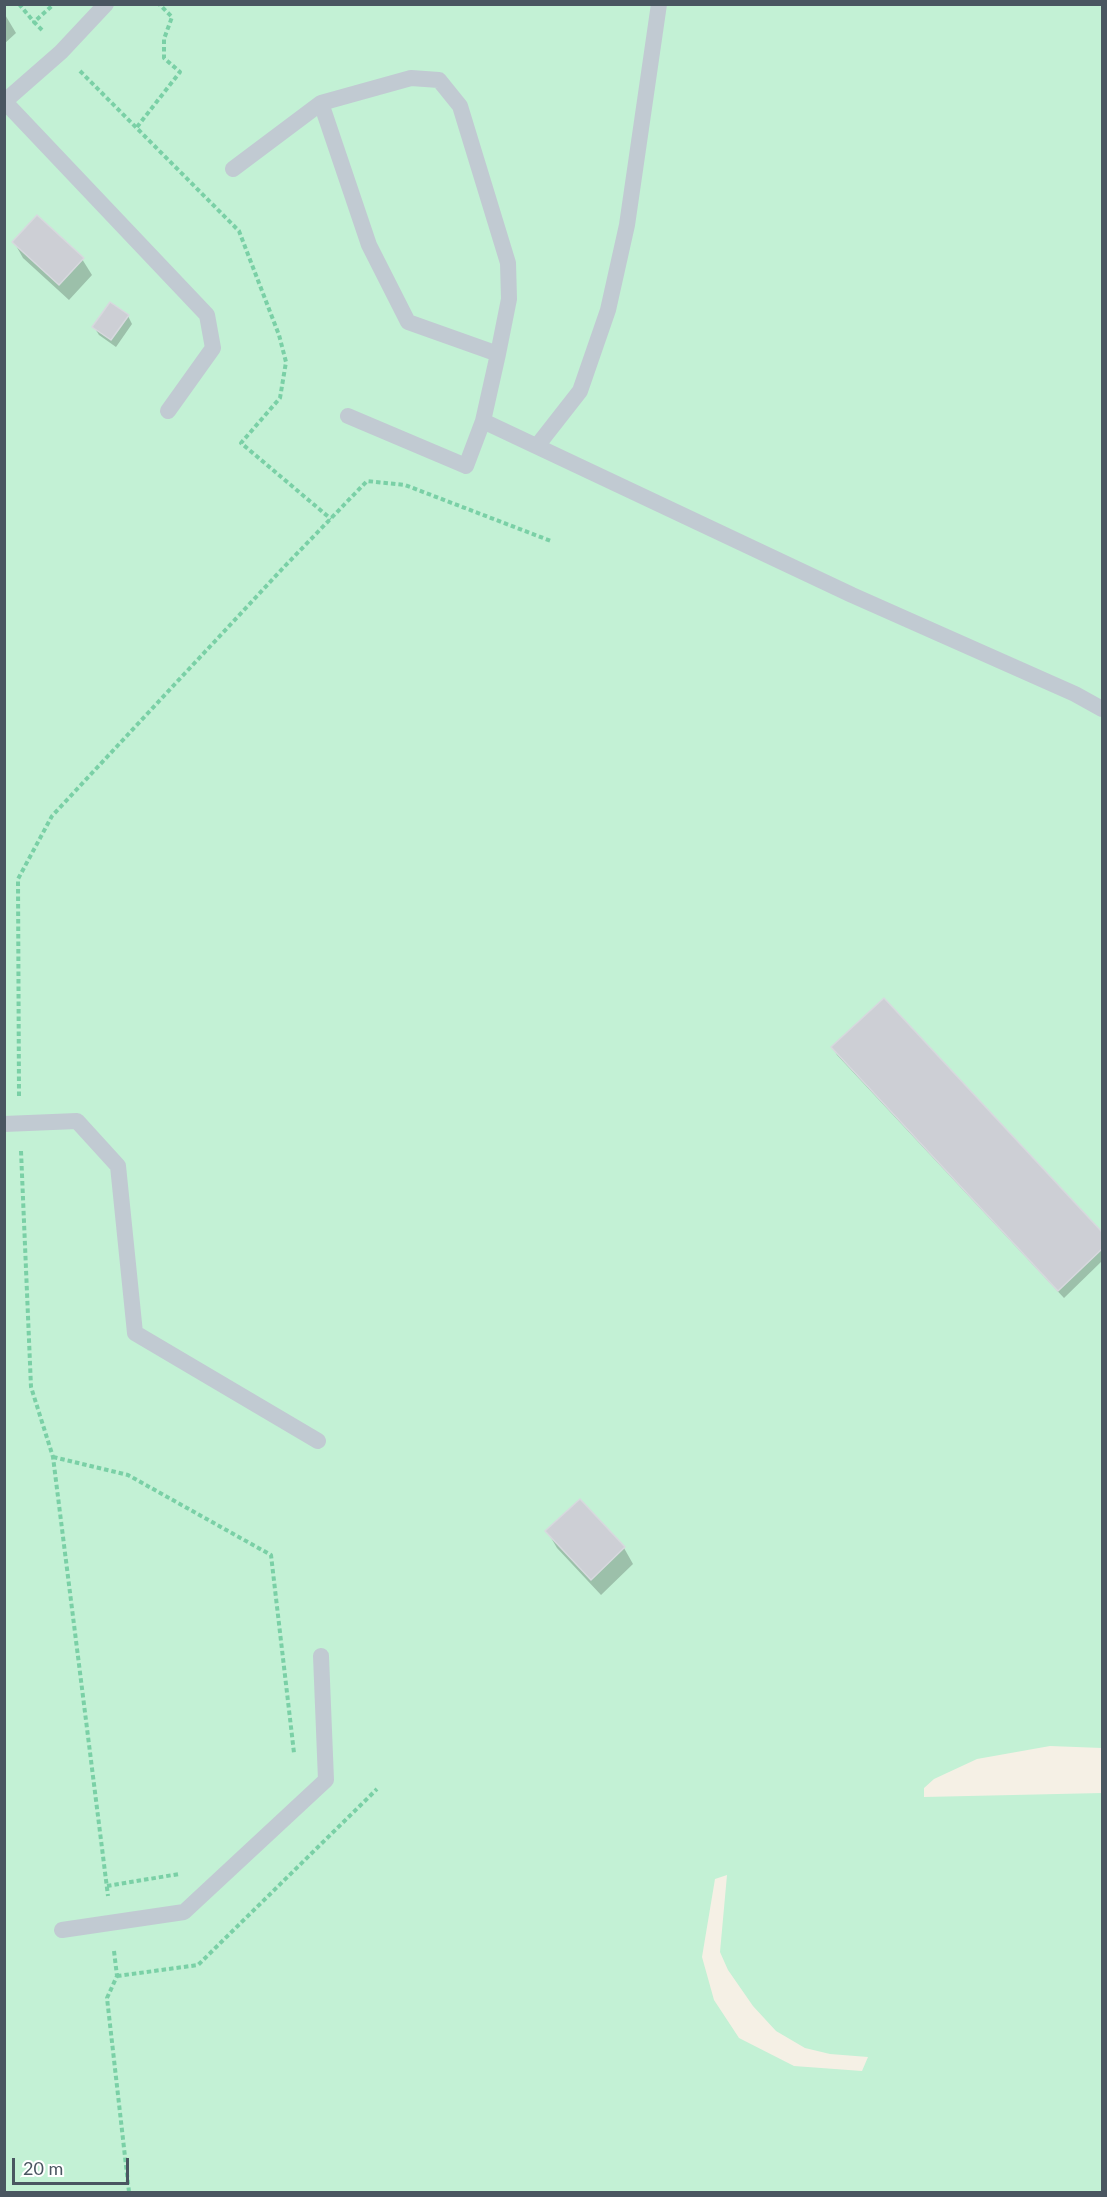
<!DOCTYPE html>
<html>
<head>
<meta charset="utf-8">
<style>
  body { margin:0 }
  #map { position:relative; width:1107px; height:2197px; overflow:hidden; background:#f5f3f3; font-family:Lato,sans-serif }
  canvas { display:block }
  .frame { position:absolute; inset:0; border:6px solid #4a5661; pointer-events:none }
  .scale { position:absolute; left:12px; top:2158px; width:117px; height:27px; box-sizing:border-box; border:3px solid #4a5661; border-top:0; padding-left:8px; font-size:18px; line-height:21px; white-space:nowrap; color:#4a5661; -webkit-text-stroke:4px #fff; paint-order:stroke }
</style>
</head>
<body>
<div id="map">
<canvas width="1107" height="2197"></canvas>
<div class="frame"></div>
<div class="scale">20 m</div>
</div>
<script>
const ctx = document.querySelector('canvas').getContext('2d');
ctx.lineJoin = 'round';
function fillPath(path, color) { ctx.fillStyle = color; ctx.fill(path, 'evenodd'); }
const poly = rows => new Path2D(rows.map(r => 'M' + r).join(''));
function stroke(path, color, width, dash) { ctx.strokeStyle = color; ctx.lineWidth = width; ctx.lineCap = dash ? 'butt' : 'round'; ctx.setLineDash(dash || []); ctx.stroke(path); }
const green = poly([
  [5,5,1102,5,1102,2192,5,2192]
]);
const sand = poly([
  [1050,1746,1102,1748,1102,1793,924,1797,924,1788,934,1779,977,1759],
  [727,1875,720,1952,728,1970,753,2006,776,2031,805,2048,830,2054,868,2057,862,2071,794,2066,739,2038,714,2000,702,1957,715,1879]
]);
const shadow = poly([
  [4,13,16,33,4,44],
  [14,242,82,259,92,275,69,300,23,258],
  [128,316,132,324,116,347,99,335,94,327],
  [884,1000,1102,1234,1102,1261,1064,1298,837,1055,833,1048],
  [547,1531,624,1548,633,1564,601,1595,557,1548]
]);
const building = poly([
  [37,215,84,258,59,285,12,242,37,215],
  [110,302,129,315,111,340,92,327,110,302],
  [884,998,1102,1232,1102,1249,1058,1291,831,1047,884,998],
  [580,1499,625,1547,591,1580,545,1531,580,1499]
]);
const path = poly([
  [19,4,34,22],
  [42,30,34,22,54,4],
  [80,71,239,231,279,335,286,362,280,398,241,443,331,519],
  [137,127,180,72,164,58,164,39,172,17,159,4],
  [19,1096,18,879,52,816,285,566,367,481,405,485,551,541],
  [21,1151,31,1387,53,1457,108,1896],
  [53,1457,128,1475,271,1555,294,1753],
  [107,1886,179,1874],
  [114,1951,117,1976,107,1998,129,2192],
  [117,1976,198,1965,377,1789]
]);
const service = poly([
  [4,102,61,52,106,4],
  [5,102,207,315,213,348,168,411],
  [321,103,411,78,439,80,460,106,508,263,509,299,498,354],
  [233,169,321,103,369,245,408,322,498,354,483,421,466,466,348,416],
  [483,421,852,595,1075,694,1102,709],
  [537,446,580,391,608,310,627,225,659,4],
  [4,1124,77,1121,118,1166,135,1333,318,1441],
  [62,1930,184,1912,326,1780,321,1656]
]);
fillPath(green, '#c3f1d5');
fillPath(sand, '#f5f0e5');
fillPath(shadow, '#0003');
fillPath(building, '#cdcfd5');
stroke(building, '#d7d9de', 1.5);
stroke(path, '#7ad0a6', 4, [4.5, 3]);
stroke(service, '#c1cad2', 16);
</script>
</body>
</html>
